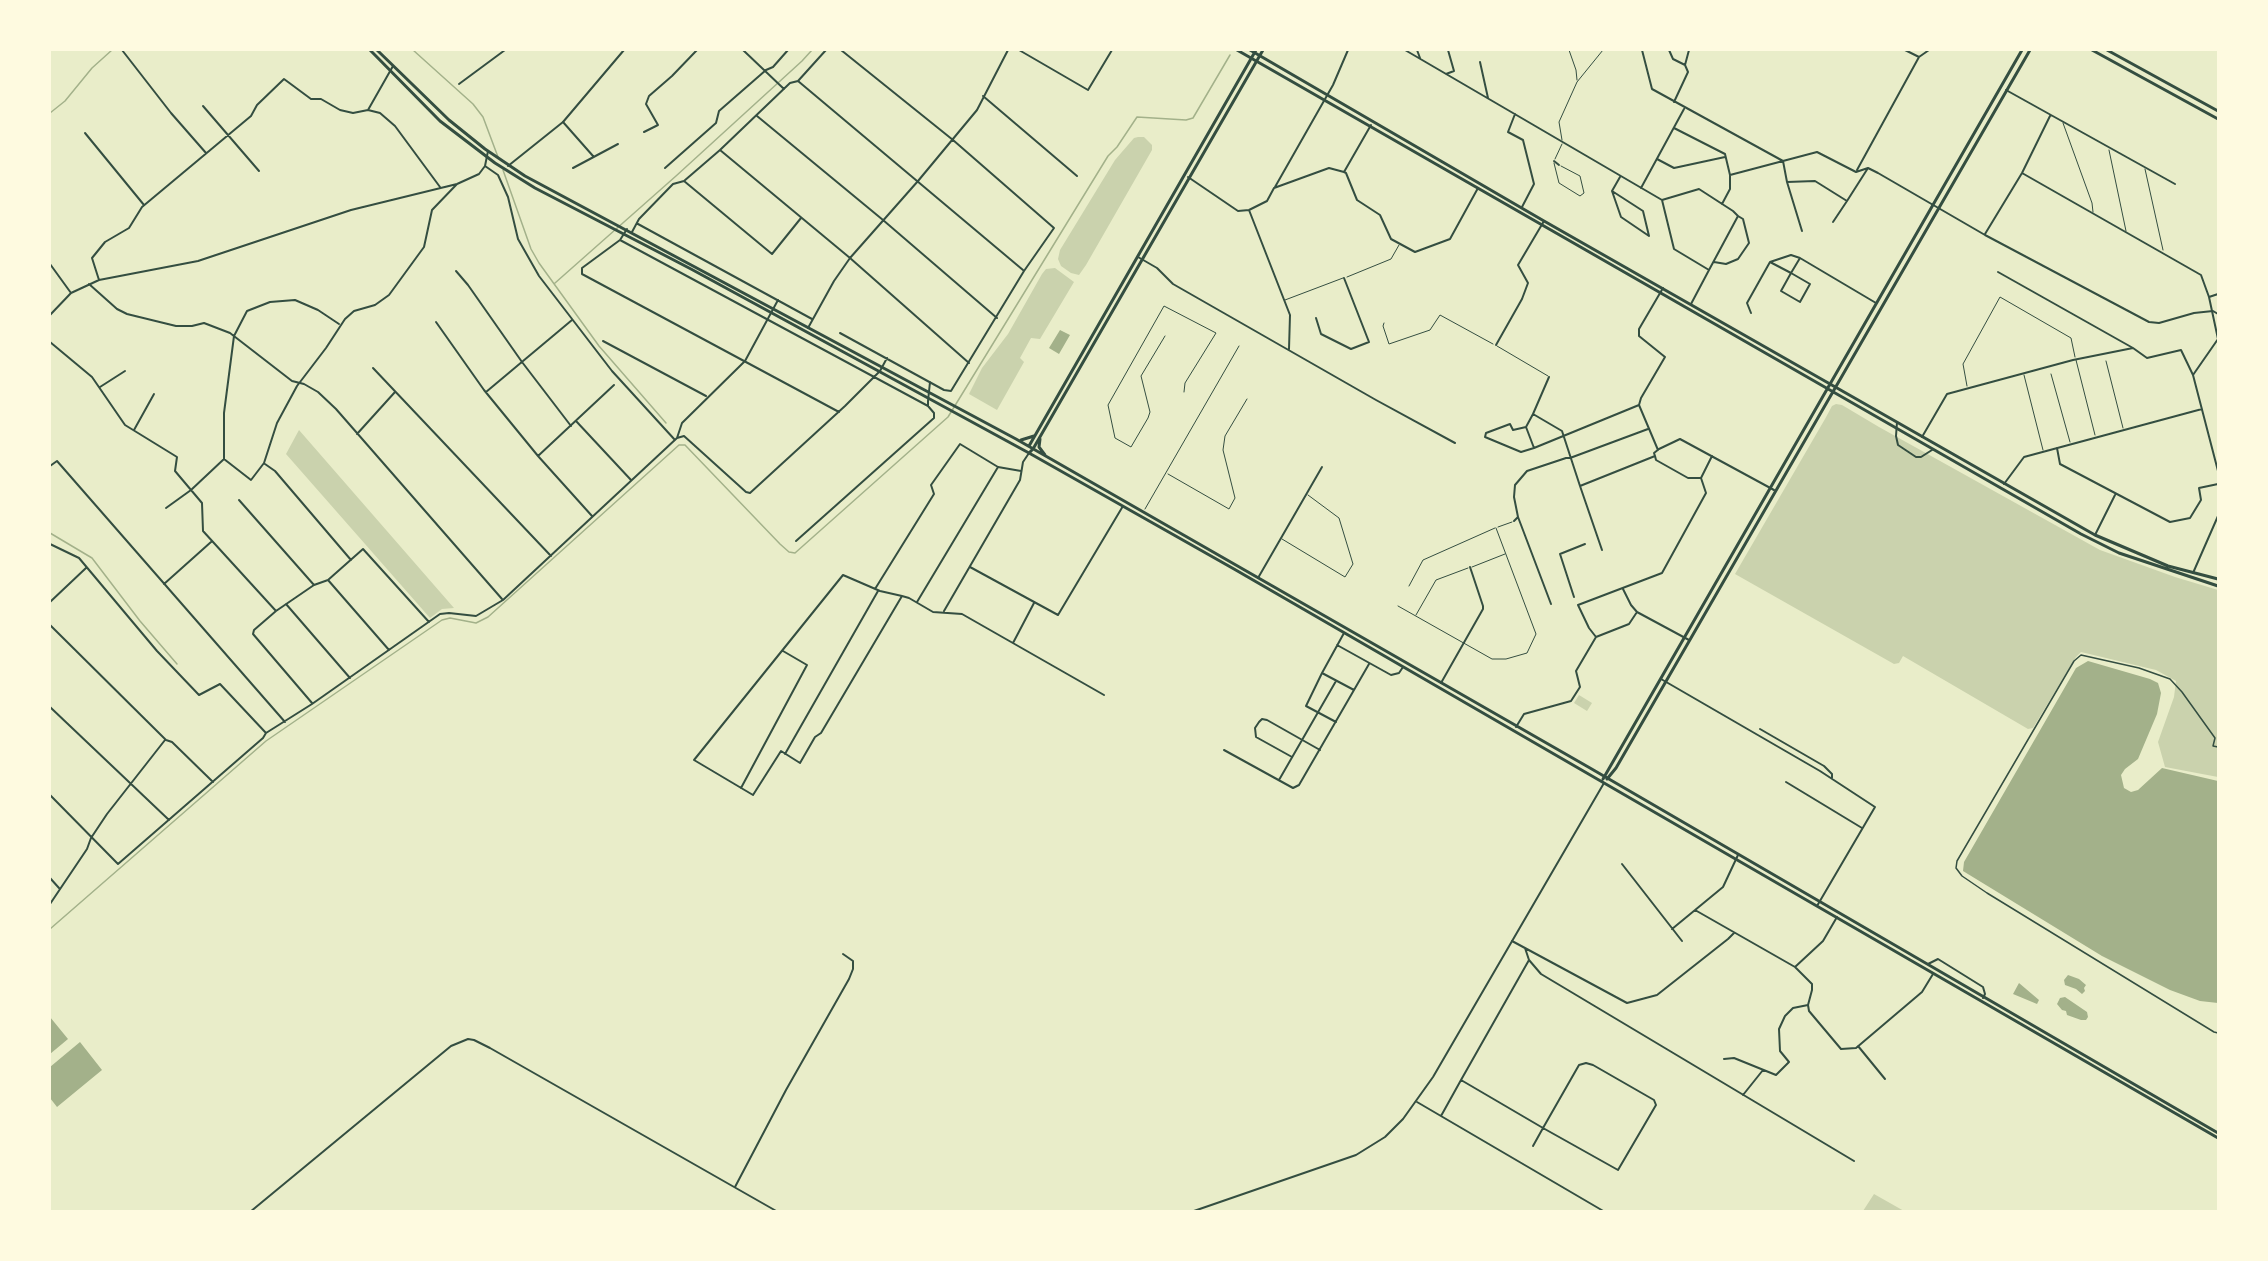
<!DOCTYPE html>
<html>
<head>
<meta charset="utf-8">
<style>
  body { margin:0 }
  #map { position:relative; width:2268px; height:1261px; overflow:hidden; background:#e9edc9; font-family:Ubuntu,sans-serif }
  canvas { display:block }
  .frame { position:absolute; inset:0; border:51px solid #fefae0; pointer-events:none }
</style>
</head>
<body>
<div id="map">
<canvas width="2268" height="1261"></canvas>
<div class="frame"></div>
</div>
<script>
const ctx = document.querySelector('canvas').getContext('2d');
ctx.lineJoin = 'round';
function fillPath(path, color) { ctx.fillStyle = color; ctx.fill(path, 'evenodd'); }
const poly = rows => new Path2D(rows.map(r => 'M' + r).join(''));
function stroke(path, color, width, dash) { ctx.strokeStyle = color; ctx.lineWidth = width; ctx.lineCap = dash ? 'butt' : 'round'; ctx.setLineDash(dash || []); ctx.stroke(path); }
const green = poly([
  [1138,137,1144,137,1152,145,1152,150,1086,265,1079,275,1071,273,1061,266,1058,259,1060,250,1115,160,1134,138],
  [1055,268,1074,282,1040,339,1031,338,1020,358,1024,362,997,410,969,394,982,368,1008,334,1042,274,1046,269],
  [1836,404,1842,405,1879,427,2100,550,2175,577,2218,590,2218,777,2165,767,2158,742,2174,697,2176,681,2156,670,2081,652,2076,657,2033,728,2028,729,1903,656,1899,663,1894,664,1735,574,1825,419,1832,406],
  [299,430,454,608,442,609,430,618,286,454],
  [1579,695,1592,703,1587,711,1574,703],
  [1874,1194,1904,1211,1863,1211]
]);
const water = poly([
  [1060,330,1070,335,1059,354,1049,348],
  [2088,661,2150,679,2158,683,2161,693,2157,714,2138,759,2125,769,2121,775,2124,788,2131,792,2138,790,2162,768,2218,781,2218,1003,2200,1001,2170,990,2102,956,1963,871,1964,862,2076,668],
  [2068,975,2079,979,2086,985,2084,988,2085,991,2082,994,2076,989,2065,985,2064,980],
  [2019,983,2039,1000,2037,1004,2013,994],
  [2065,997,2087,1012,2088,1017,2086,1020,2081,1020,2067,1015,2066,1011,2062,1010,2057,1004,2060,998],
  [50,1017,68,1039,50,1054],
  [80,1042,102,1070,57,1107,50,1098,50,1067]
]);
const stream = poly([
  [413,50,473,104,483,117,498,157],
  [50,113,65,101,92,68,112,50],
  [503,170,531,249,539,263,599,346,666,423],
  [555,283,676,176,802,61,812,50],
  [50,533,92,558,140,621,177,664],
  [50,929,266,741,442,620,450,618,476,623,488,617,679,445,685,445,780,544,789,552,795,553,948,417,1108,156,1117,147,1137,117,1186,120,1193,118,1230,55]
]);
const service = poly([
  [1569,50,1576,70,1577,80],
  [2063,123,2092,203,2093,212],
  [1562,140,1559,122,1577,82,1603,50],
  [2109,150,2126,231],
  [1555,159,1562,144],
  [1554,163,1559,183,1580,196,1584,193,1580,176,1561,166],
  [2145,169,2163,250],
  [1347,277,1391,259,1399,245],
  [1285,300,1343,278],
  [1384,323,1383,326,1389,344,1430,330,1440,315,1493,344],
  [1165,336,1141,376,1150,412,1148,418,1131,447,1115,438,1108,405,1164,306,1216,333,1185,383,1184,392],
  [1497,346,1548,376],
  [2076,360,2095,435],
  [2106,361,2123,428],
  [2051,374,2070,442],
  [2024,375,2043,450],
  [1967,386,1963,364,2000,297,2071,338,2075,357],
  [1168,474,1229,509,1235,498,1223,450,1225,436,1247,399],
  [1145,509,1239,346],
  [1498,527,1512,522],
  [1282,539,1345,577,1353,564,1339,518,1308,495],
  [1472,567,1505,554],
  [1409,586,1423,560,1495,528],
  [1398,606,1492,659,1506,659,1527,653,1536,634,1496,528],
  [1416,615,1436,580,1468,568]
]);
const pedestrian = poly([
  [2218,747,2213,746,2215,738,2182,692,2170,679,2139,668,2081,655,2074,661,2050,702,1957,861,1956,868,1962,876,1987,893,2214,1032,2218,1033]
]);
const minor = poly([
  [122,50,171,113,206,153],
  [743,50,784,89],
  [1019,50,1088,90,1112,50],
  [1405,50,1662,200,1699,189,1733,211,1738,216,1709,270,1674,249,1662,200],
  [1417,50,1420,58],
  [1642,50,1652,89,1783,161,1787,182],
  [1669,50,1673,59,1685,65,1689,50],
  [1905,50,1919,57],
  [1480,62,1488,98],
  [1446,74,1454,71,1448,50],
  [798,81,1023,270],
  [459,84,505,50],
  [2006,90,2175,184],
  [983,96,1077,176],
  [1674,102,1688,72,1685,65],
  [203,106,259,171],
  [368,110,393,66],
  [1515,114,1508,132,1523,140,1534,184,1522,207],
  [757,116,883,220,997,318],
  [563,122,593,156],
  [1674,128,1725,154,1730,175,1730,189,1722,204],
  [644,132,658,125,646,104,649,96,672,76,697,50],
  [85,133,144,205],
  [720,150,850,258,969,363],
  [1657,159,1674,168,1725,157],
  [1554,161,1559,165],
  [485,166,498,175,508,197,518,239,539,276,612,371,675,440],
  [573,168,618,144],
  [665,168,716,123,719,111,766,70,773,67,788,50],
  [1857,170,1919,57,1929,50],
  [1344,172,1346,173,1357,200,1380,215,1391,239,1415,252,1450,239,1478,188],
  [1344,172,1371,125],
  [2022,173,2201,275,2209,297,2218,339],
  [1730,175,1817,152,1856,172,1868,168,1878,173,1985,235,2149,322,2159,323,2194,313,2213,311,2218,314],
  [1188,177,1238,211,1249,210,1267,201,1274,188,1329,168,1344,172],
  [684,181,772,254,801,218],
  [1275,187,1333,85,1348,50],
  [1641,188,1684,109],
  [1612,191,1643,211,1649,236,1621,217,1612,191,1620,177],
  [1249,210,1290,315,1289,349],
  [1833,222,1847,201],
  [638,224,812,319],
  [627,229,620,240,928,406],
  [1802,231,1787,182,1815,181,1847,201,1868,168],
  [632,232,639,219,673,184,684,181,720,150,790,83,798,81,826,50],
  [1985,234,2022,173,2050,116],
  [620,240,582,268,582,274,839,412],
  [1138,257,1157,268,1173,284,1376,400,1455,443],
  [1714,262,1726,264,1738,259,1749,243,1743,219,1738,216],
  [1770,262,1791,273,1810,284,1800,302,1781,291,1791,273,1800,258,1876,303],
  [50,264,71,293],
  [456,271,468,285,522,362,571,426],
  [1998,272,2133,348,2147,358,2181,350,2193,375],
  [99,280,92,258,105,242,129,228,142,207,251,116,257,105,284,79,311,99,321,99,340,110,353,113,368,110,380,113,395,126,440,187],
  [89,284,117,309,127,314,176,326,192,326,204,323,230,333,292,381,304,384,318,392,336,409,502,599],
  [2209,297,2218,294],
  [1691,304,1709,270],
  [1751,313,1747,303,1770,262,1791,255,1800,258],
  [50,315,71,293,99,280,198,261,351,210,457,184,479,174,485,166,488,151],
  [1316,318,1321,334,1351,349,1369,342,1344,278],
  [436,322,484,390,538,456,592,516],
  [808,328,834,281,850,258,918,181,977,110,1008,50],
  [840,333,944,390,951,391,1024,271,1054,228,953,140,841,50],
  [2218,339,2193,375,2218,471],
  [603,341,706,396],
  [50,342,92,377,125,425,177,457,175,471,202,503,203,531,276,611],
  [1496,345,1522,299,1528,283,1518,265,1544,221],
  [373,368,551,556],
  [1549,377,1533,414,1562,431,1580,486],
  [100,387,125,371],
  [486,392,572,320],
  [576,421,631,480],
  [1897,422,1896,436,1898,445,1916,457,1921,457,1932,450],
  [1510,424,1513,430,1526,427,1534,448,1521,452,1485,437,1486,433,1510,424],
  [1526,427,1533,414],
  [134,430,154,394],
  [357,434,395,392],
  [1922,437,1947,394,2073,360,2133,348],
  [677,438,682,423,745,361,778,300],
  [1534,448,1639,405],
  [2057,448,2060,464,2170,522,2190,518,2201,500,2199,488,2218,484],
  [1658,450,1639,405,1641,398,1665,357,1639,336,1639,329,1663,288],
  [538,456,614,385],
  [1655,456,1656,460,1688,478,1701,478],
  [224,459,251,480,264,463,277,423,297,386,326,348,345,319,354,311,375,305,389,295,424,247,432,210,457,184],
  [224,459,224,413,234,336,247,311,270,302,295,300,318,310,339,324],
  [265,464,275,471,351,560],
  [50,466,57,461,285,722],
  [2004,484,2024,457,2202,409],
  [239,500,314,585],
  [166,508,191,490,224,459],
  [1518,517,1551,604],
  [1514,521,1518,517,1514,497,1515,485,1527,471,1566,458,1570,458,1648,429],
  [2095,535,2115,495],
  [796,541,934,418,934,413,928,406,928,401,930,382],
  [50,544,79,558,157,651,199,695,220,684,266,733],
  [1602,550,1580,486,1655,456,1654,453,1659,449,1680,439,1774,490],
  [970,567,1058,615,1123,506],
  [2193,573,2218,516],
  [1258,578,1322,467],
  [328,580,389,650],
  [164,584,211,542],
  [875,589,934,494,931,485,960,444,998,467,1021,471],
  [1623,589,1631,605,1637,612,1689,640],
  [902,596,821,733,815,737,800,763,781,751,753,795,694,760,843,575,880,591,902,596,909,598,933,612,962,614,1104,695],
  [1574,597,1560,554,1585,544],
  [50,602,86,568],
  [917,602,998,467],
  [286,604,350,678],
  [944,611,1020,480,1023,462,1029,453],
  [50,625,166,740,172,742,213,782],
  [1596,637,1589,628,1578,605,1662,573,1706,493,1701,478,1712,456],
  [1013,643,1034,603],
  [1337,645,1391,675,1399,673,1403,667],
  [1322,673,1306,706,1336,722],
  [1661,679,1820,771,1875,807,1817,906],
  [1441,683,1483,609,1483,606,1470,567],
  [1354,690,1369,664],
  [312,703,253,634,254,630,276,611,314,585,328,580,363,549,429,622],
  [50,707,169,820],
  [1516,727,1524,714,1571,701,1580,687,1576,671,1596,637,1629,624,1637,612],
  [1760,729,1824,766,1832,774,1832,778],
  [1224,750,1293,788,1299,785,1354,690,1322,673,1344,633],
  [785,754,878,591],
  [1292,757,1256,737,1255,728,1259,722,1262,719,1267,720,1320,750],
  [1279,780,1336,681],
  [1786,782,1862,828],
  [741,788,807,665,783,651],
  [50,795,118,864,263,738,266,733,312,704,440,614,449,613,476,616,503,600,677,438,684,436,746,492,750,493,845,406,880,371,887,358],
  [1622,864,1682,941],
  [50,878,59,888],
  [50,904,87,849,91,838,107,814,165,740],
  [1695,910,1795,967],
  [1672,929,1723,887,1738,855],
  [1512,941,1627,1003,1657,995,1728,939,1734,933],
  [1525,948,1529,960,1541,974,1854,1161],
  [1928,964,1938,959,1983,987,1985,994,1983,998],
  [1808,1005,1812,990,1812,984,1795,967,1823,941,1837,917],
  [1858,1046,1885,1079],
  [1724,1059,1734,1058,1776,1075,1789,1062,1780,1051,1779,1029,1785,1016,1793,1008,1808,1005,1809,1011,1841,1049,1856,1048,1922,992,1933,974],
  [1461,1080,1529,960],
  [1743,1095,1763,1070],
  [1417,1102,1605,1212],
  [1441,1116,1461,1080,1543,1128,1618,1170,1656,1105,1654,1100,1593,1065,1586,1063,1579,1065,1543,1128,1533,1146],
  [735,1187,786,1090,849,979,853,969,853,961,843,954]
]);
const tertiary = poly([
  [508,166,563,122,624,50],
  [250,1212,451,1046,468,1039,474,1040,490,1048,778,1212],
  [1191,1212,1356,1155,1385,1137,1403,1119,1433,1077,1604,783]
]);
const secondary = poly([
  [370,50,440,121,495,163,535,188,691,269,1029,453,1234,569,2218,1138],
  [377,50,449,120,485,149,525,176,1016,439,1590,768,2218,1133],
  [1237,50,2081,534,2119,553,2218,586],
  [1250,50,1544,221,2095,535,2168,566,2218,579],
  [1040,439,1039,447,1045,455],
  [1021,440,1034,436],
  [1029,446,1256,50],
  [1029,453,1033,449,1263,50],
  [1603,779,2022,50],
  [1607,779,1616,768,2030,50]
]);
const primary = poly([
  [2092,50,2218,119],
  [2107,50,2218,111]
]);
fillPath(green, '#cad2ad');
fillPath(water, '#a3b18a');
stroke(stream, '#a3b18a', 1.5);
stroke(service, '#344e41', 1);
stroke(pedestrian, '#344e41', 1.5);
stroke(minor, '#344e41', 2);
stroke(tertiary, '#344e41', 2);
stroke(secondary, '#344e41', 3);
stroke(primary, '#344e41', 3);
</script>
</body>
</html>
